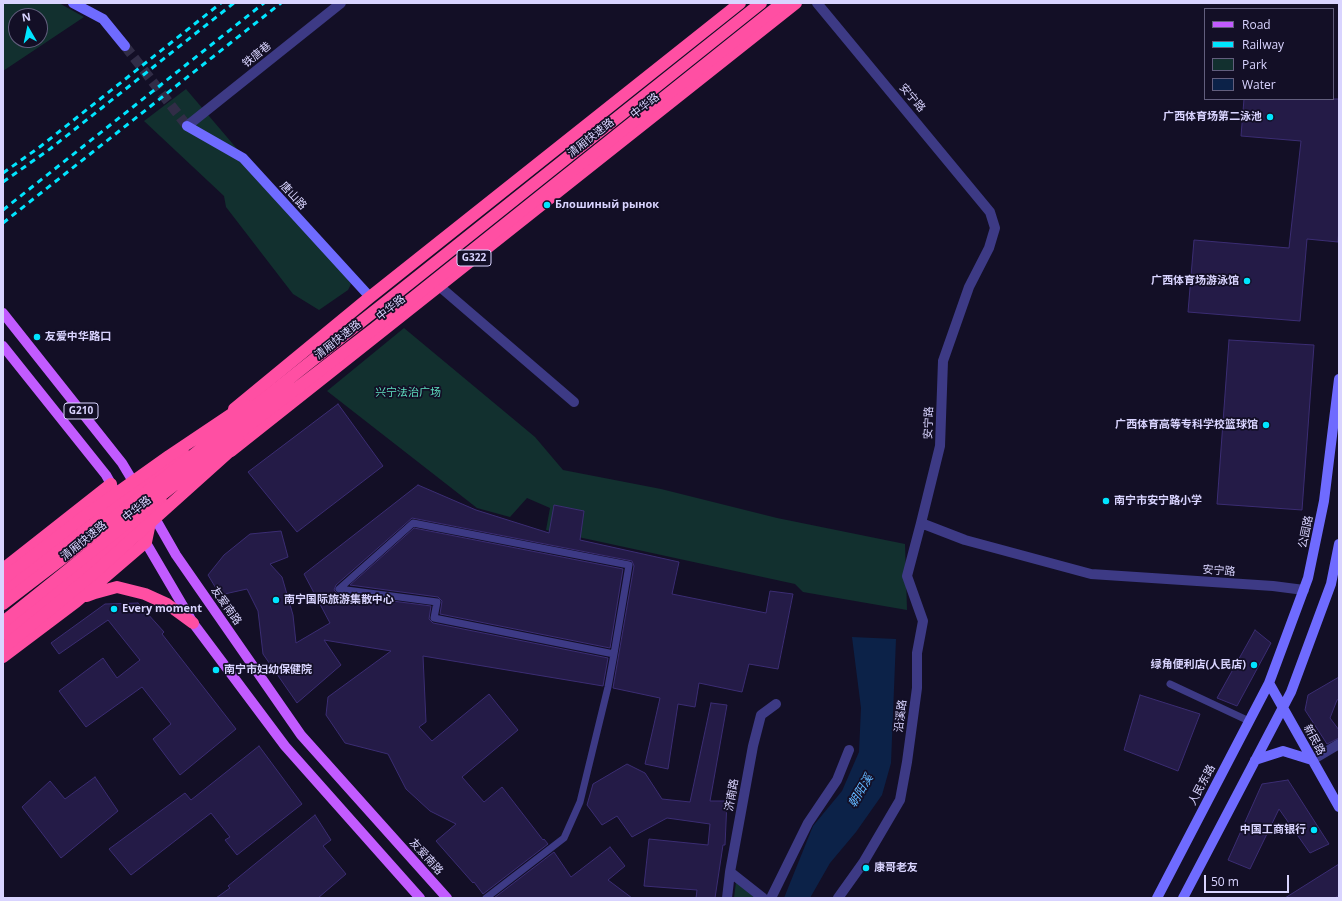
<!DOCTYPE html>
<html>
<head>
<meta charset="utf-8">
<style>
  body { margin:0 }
  #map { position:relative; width:1342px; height:901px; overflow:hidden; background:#130f26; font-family:"Open Sans",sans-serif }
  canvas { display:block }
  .frame { position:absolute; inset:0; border:4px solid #d9d4ff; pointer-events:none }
  .legend { position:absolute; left:1204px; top:8px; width:130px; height:92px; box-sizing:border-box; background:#130f26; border:1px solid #625e7d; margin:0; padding:5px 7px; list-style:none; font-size:12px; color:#d9d4ff }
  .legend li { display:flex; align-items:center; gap:8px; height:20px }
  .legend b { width:20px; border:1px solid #625e7d }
  .north { position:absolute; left:8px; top:8px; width:40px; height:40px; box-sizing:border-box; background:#130f26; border:1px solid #625e7d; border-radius:50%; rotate:351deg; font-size:11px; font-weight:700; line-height:16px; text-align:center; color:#d9d4ff }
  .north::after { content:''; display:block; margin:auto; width:14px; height:18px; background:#00e5ff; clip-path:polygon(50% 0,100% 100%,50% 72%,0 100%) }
  .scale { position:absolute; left:1204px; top:875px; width:85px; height:18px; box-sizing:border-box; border:2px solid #d9d4ff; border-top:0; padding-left:5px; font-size:12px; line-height:14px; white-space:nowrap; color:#d9d4ff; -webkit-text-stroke:3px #130f26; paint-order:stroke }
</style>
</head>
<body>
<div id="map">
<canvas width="1342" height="901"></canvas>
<div class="frame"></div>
<ul class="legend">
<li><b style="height:5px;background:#c25bff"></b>Road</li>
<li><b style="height:5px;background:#00e5ff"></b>Railway</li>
<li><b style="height:11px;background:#12302f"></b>Park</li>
<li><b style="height:11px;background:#0c2248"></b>Water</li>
</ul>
<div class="north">N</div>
<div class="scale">50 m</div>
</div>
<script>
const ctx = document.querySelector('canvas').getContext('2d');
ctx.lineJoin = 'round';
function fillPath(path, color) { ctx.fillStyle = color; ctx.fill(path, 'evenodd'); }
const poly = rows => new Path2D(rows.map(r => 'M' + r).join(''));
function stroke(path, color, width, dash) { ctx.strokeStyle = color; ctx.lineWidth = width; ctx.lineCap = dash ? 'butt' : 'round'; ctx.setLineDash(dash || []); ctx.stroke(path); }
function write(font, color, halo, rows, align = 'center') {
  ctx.font = font + ' "Open Sans","Noto Sans SC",sans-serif'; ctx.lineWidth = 3.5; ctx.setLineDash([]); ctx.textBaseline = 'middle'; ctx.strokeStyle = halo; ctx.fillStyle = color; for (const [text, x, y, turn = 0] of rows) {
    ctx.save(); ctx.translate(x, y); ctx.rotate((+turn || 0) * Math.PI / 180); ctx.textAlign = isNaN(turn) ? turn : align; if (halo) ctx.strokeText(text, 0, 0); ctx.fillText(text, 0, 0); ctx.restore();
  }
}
const green = poly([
  [3,3,59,3,84,17,3,71],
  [16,16,40,16,40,40,16,40],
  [186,89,347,278,351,284,348,290,319,310,293,294,226,207,224,196,144,121],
  [404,328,535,437,563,470,661,489,777,518,905,544,907,610,803,592,795,584,546,530,550,508,527,498,510,517,477,508,327,391],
  [737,874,764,898,734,898]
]);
const water = poly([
  [852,637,896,639,891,763,882,795,856,832,830,863,810,898,784,898,813,826,842,791,859,752,861,708]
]);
const building = poly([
  [1244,99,1339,99,1339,228,1338,242,1307,239,1300,321,1188,312,1194,240,1289,248,1301,141,1241,136,1244,99],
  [1229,340,1314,345,1302,510,1217,504,1229,340],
  [338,404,383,466,297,532,248,472,338,404],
  [418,485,476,510,549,533,554,505,584,511,580,540,679,562,672,594,766,613,770,591,793,594,778,669,749,664,742,692,699,683,695,707,678,704,668,769,645,764,660,698,613,688,634,566,632,561,412,518,336,585,334,590,338,594,431,606,429,619,433,623,608,658,603,686,423,656,426,722,419,727,432,741,489,694,518,730,462,777,484,802,502,787,543,840,544,839,548,844,483,894,474,882,473,883,436,841,456,824,430,811,406,789,388,754,345,743,326,715,328,697,391,651,324,640,341,665,297,703,263,654,258,611,247,589,220,595,208,575,224,555,250,534,281,531,288,557,270,564,282,577,293,615,296,643,330,623,304,574,418,485],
  [414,528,623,569,610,648,440,614,442,601,438,597,350,585,414,528],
  [138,603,164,632,162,634,236,729,180,775,153,739,171,724,142,687,86,727,59,691,103,658,117,678,140,660,108,620,59,654,51,643,105,604,138,603],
  [1255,630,1271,643,1237,706,1217,698,1255,630],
  [1339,677,1339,699,1337,700,1330,718,1339,730,1339,738,1327,744,1305,710,1308,695,1339,677],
  [1140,695,1200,714,1178,771,1124,750,1140,695],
  [711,703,727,705,710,801,727,801,725,845,723,845,715,898,696,898,697,890,644,886,649,839,708,845,710,824,667,818,632,837,617,816,602,825,587,805,593,784,627,764,645,773,662,799,690,802,711,703],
  [259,746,302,804,237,855,225,840,230,837,211,813,131,875,109,849,185,793,191,800,259,746],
  [95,777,118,811,61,858,22,807,50,781,65,799,95,777],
  [1288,780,1329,844,1310,853,1279,809,1250,869,1228,860,1262,784,1288,780],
  [315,815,331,840,323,846,346,874,318,898,216,898,230,888,228,886,315,815],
  [610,847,625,866,608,880,632,898,494,898,554,852,571,877,610,847],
  [1339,864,1339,895,1335,898,1285,898,1339,864]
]);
const secondaryTunnel = poly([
  [125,46,187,126]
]);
const lane = poly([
  [1170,684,1249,721],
  [486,898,564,838,580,802,608,687,614,654,629,565,413,523,339,589,437,602,434,618,614,654]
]);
const street = poly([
  [817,3,990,212,995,228,989,248,969,287,943,361,940,446,921,523,965,540,1091,574,1273,586,1304,590],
  [187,126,341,3],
  [439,286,574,402],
  [1312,760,1339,744],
  [730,872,763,898],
  [727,898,730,872,753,746,761,715,776,704],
  [771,898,808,823,837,780,849,750],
  [838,898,863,863,900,800,907,762,917,688,917,653,923,621,907,576,921,523]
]);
const secondary = poly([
  [73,3,103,19,125,46],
  [187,126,243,158,370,297],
  [1269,683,1339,807],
  [1255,760,1283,751,1312,760],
  [1157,898,1269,683,1308,578,1324,501,1339,379],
  [1183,898,1291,692,1331,584,1339,544]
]);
const primary = poly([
  [3,313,122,463,137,488],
  [3,346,106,475,115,491],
  [152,513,176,555,301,735,447,898],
  [142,536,193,623,285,746,420,898]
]);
const highway = poly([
  [234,409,370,297,740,3],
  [231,451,796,3],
  [3,569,111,484],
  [3,592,122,502,183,452],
  [87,596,95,593,117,587,145,594,167,604,193,623],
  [3,634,163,504],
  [3,657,76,602,146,542,151,518]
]);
const rail = poly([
  [3,173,41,146,221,3],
  [3,182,50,149,234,3],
  [3,210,264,3],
  [3,223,281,3]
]);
const highwayBridge = poly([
  [3,579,86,515,169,456,245,405],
  [3,604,71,552,420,275,761,3],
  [3,622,249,425,375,328,782,3],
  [3,648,93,574,239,443]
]);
const markers = [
  [1270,117,4,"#00e5ff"],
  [547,205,4,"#00e5ff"],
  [1247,281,4,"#00e5ff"],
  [37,337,4,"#00e5ff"],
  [1266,425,4,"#00e5ff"],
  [1106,501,4,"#00e5ff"],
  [276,600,4,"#00e5ff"],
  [114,609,4,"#00e5ff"],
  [1254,665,4,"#00e5ff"],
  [216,670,4,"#00e5ff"],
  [1314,830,4,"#00e5ff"],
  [866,868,4,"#00e5ff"]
];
const shields = [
  [474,258,34],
  [81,411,34]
];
const shieldNames = [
  ["G322",474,258],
  ["G210",81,411]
];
const streetNames = [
  ["铁唐巷",257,55,-39],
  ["安宁路",912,98,50],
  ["中华路",645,106,-38],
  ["清厢快速路",591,138,-38],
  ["唐山路",293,196,47],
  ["中华路",391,308,-38],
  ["清厢快速路",338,340,-38],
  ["安宁路",929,423,-88],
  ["中华路",137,509,-39],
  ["公园路",1306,532,-78],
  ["清厢快速路",84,541,-39],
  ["安宁路",1219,571,4],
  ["友爱南路",226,606,55],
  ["沿溪路",901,716,-83],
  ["新民路",1314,740,62],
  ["人民东路",1202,785,-62],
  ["济南路",732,795,-80],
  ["友爱南路",426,857,48]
];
const poiNames = [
  ["广西体育场第二泳池",1262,117,"right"],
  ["Блошиный рынок",555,205],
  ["广西体育场游泳馆",1239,281,"right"],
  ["友爱中华路口",45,337],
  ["广西体育高等专科学校篮球馆",1258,425,"right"],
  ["南宁市安宁路小学",1114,501],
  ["南宁国际旅游集散中心",284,600],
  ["Every moment",122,609],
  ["绿角便利店(人民店)",1246,665,"right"],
  ["南宁市妇幼保健院",224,670],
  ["中国工商银行",1306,830,"right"],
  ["康哥老友",874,868]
];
const parkNames = [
  ["兴宁法治广场",408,393]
];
const waterNames = [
  ["朝阳溪",861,791,-59]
];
fillPath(green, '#12302f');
fillPath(water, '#0c2248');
fillPath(building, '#241b47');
stroke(building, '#3b2d73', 1);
stroke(secondaryTunnel, '#312d47', 10, [10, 5]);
stroke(lane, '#3d3a85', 7);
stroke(street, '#3d3a85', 10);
stroke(secondary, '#6f6bff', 10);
stroke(primary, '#c25bff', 10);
stroke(highway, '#ff4fa3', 12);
stroke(rail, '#00e5ff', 3, [6, 5]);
stroke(highwayBridge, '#ff4fa3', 12);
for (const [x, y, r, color] of markers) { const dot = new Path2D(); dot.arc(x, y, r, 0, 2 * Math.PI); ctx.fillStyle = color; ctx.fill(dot); stroke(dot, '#130f26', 1.5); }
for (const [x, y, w] of shields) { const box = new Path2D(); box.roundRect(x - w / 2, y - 8, w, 16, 3); ctx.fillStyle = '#130f26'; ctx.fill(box); stroke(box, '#d9d4ff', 1); }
write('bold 10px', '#d9d4ff', null, shieldNames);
write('11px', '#d9d4ff', '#130f26', streetNames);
write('bold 11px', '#d9d4ff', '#130f26', poiNames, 'left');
write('11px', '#5fe0c0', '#130f26', parkNames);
write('italic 12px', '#62b6ff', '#130f26', waterNames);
</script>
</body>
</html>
